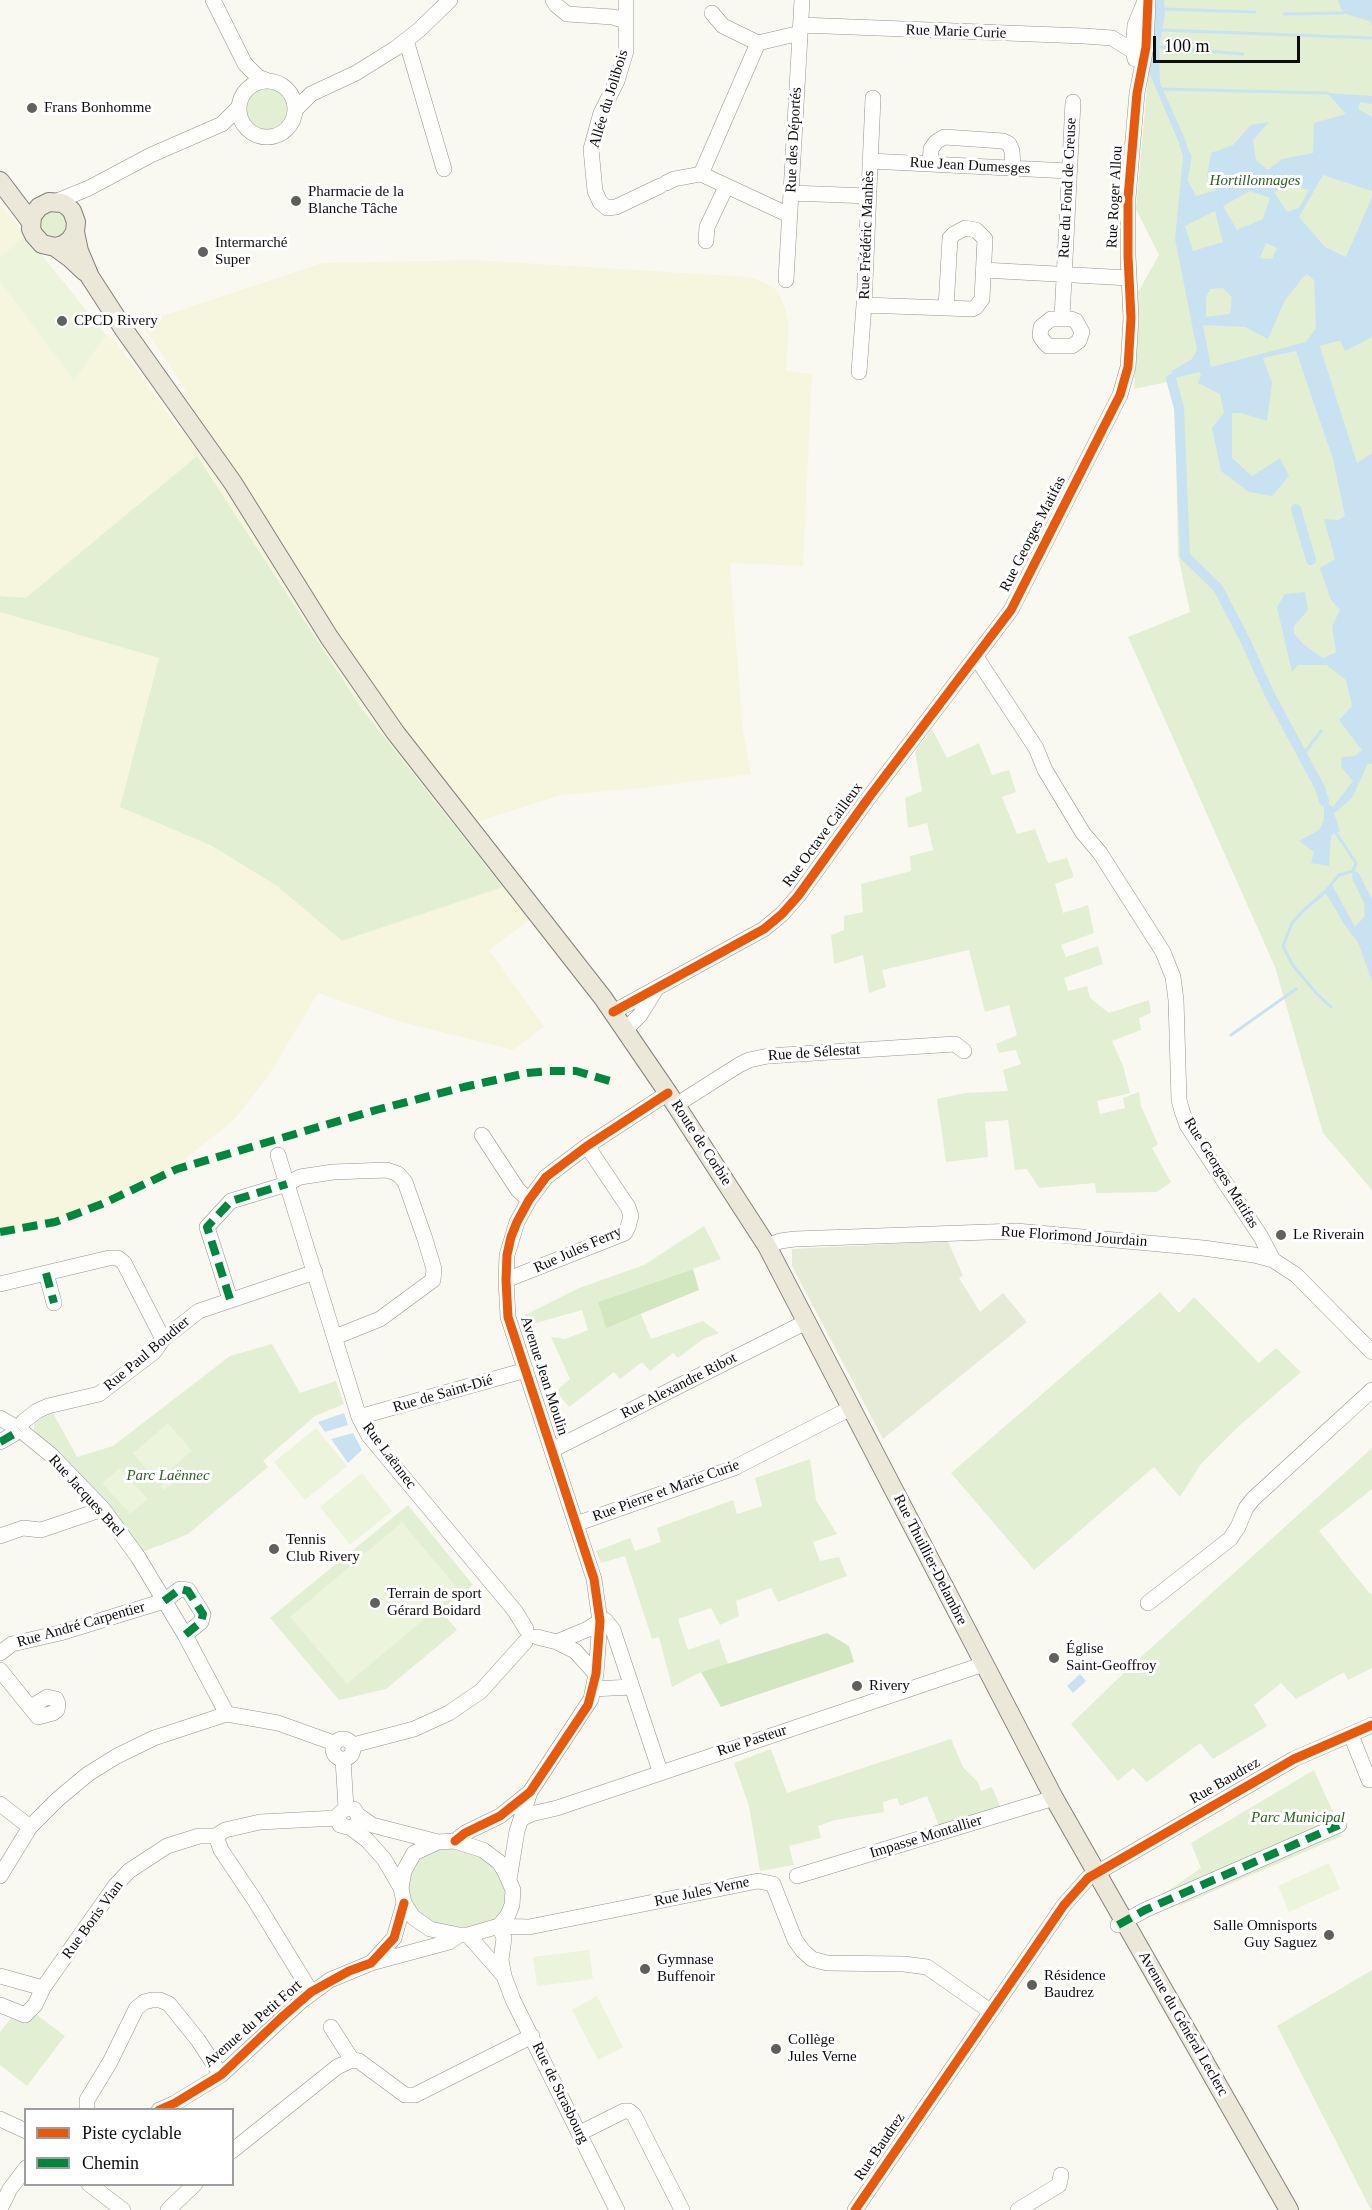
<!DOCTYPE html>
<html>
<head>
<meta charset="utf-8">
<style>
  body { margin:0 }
  #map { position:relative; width:1372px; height:2210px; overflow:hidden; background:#faf9f1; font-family:Georgia,serif }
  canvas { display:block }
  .legend { position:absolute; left:24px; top:2108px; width:210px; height:78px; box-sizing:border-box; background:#fff; border:2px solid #9e9e9e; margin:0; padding:8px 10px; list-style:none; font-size:18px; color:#0d0d0d }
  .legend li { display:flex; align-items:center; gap:12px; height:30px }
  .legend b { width:30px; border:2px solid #9e9e9e }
  .scale { position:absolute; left:1153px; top:36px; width:147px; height:27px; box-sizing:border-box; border:3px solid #0d0d0d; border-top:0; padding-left:8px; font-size:18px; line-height:21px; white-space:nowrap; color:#0d0d0d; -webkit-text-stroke:4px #fff; paint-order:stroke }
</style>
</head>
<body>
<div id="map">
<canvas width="1372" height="2210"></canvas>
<ul class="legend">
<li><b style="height:8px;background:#e8590c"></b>Piste cyclable</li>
<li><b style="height:8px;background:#00873e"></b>Chemin</li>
</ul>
<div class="scale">100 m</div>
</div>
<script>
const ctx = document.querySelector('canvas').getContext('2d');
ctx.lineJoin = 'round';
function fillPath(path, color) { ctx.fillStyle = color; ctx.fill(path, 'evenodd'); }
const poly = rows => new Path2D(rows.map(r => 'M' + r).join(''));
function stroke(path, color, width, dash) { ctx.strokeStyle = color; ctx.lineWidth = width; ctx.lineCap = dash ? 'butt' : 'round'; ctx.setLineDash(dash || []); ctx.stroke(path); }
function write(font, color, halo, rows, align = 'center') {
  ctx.font = font + ' Georgia,serif'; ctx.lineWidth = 6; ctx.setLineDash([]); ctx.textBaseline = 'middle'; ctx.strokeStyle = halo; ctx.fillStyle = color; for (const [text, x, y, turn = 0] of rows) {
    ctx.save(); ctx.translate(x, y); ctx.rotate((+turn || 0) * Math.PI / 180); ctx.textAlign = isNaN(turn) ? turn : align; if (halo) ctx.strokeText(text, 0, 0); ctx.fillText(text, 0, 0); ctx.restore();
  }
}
const farmland = poly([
  [0,204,26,235,0,257],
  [474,260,749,277,761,281,777,290,785,307,789,326,786,371,812,374,803,566,730,563,743,731,751,774,644,788,561,795,457,828,362,709,197,456,26,599,0,596,0,282,74,381,106,335,113,338,183,434,185,389,141,323,323,263],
  [0,612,159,658,120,807,212,846,277,886,342,941,503,887,530,920,489,950,544,1027,513,1050,398,1021,318,993,267,1078,233,1121,176,1166,71,1214,11,1230,0,1230]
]);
const green = poly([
  [1155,0,1372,0,1372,1190,1323,1133,1275,967,1128,637,1190,612,1178,555,1175,411,1167,382,1134,389,1138,292,1159,255,1136,209],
  '245 109a21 21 0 1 1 42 0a21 21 0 1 1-42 0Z',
  '40 224a14 14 0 1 1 28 0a14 14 0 1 1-28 0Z',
  [197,456,362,709,503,887,342,941,277,886,212,846,120,807,159,658,0,612,0,596,26,598],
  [932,729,947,758,979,743,992,775,1009,770,1016,792,1002,797,1017,834,1035,829,1048,863,1067,858,1074,877,1055,884,1063,913,1088,905,1094,933,1061,945,1066,957,1098,946,1103,964,1064,978,1068,991,1087,986,1090,998,1109,1013,1149,1000,1151,1013,1139,1018,1141,1030,1112,1041,1123,1066,1130,1093,1097,1101,1100,1114,1125,1108,1123,1098,1139,1092,1141,1106,1158,1144,1152,1148,1171,1182,1157,1192,1096,1193,1095,1183,1039,1188,1027,1169,1015,1170,1008,1120,985,1122,988,1157,946,1162,937,1099,965,1093,1008,1091,1003,1070,1021,1064,1016,1050,999,1053,996,1044,1017,1035,1009,1005,985,1012,969,950,882,970,886,987,869,993,863,955,834,964,831,935,844,930,844,916,863,912,861,884,911,871,910,856,933,850,927,823,908,828,905,798,922,791,915,752],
  [704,1226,721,1259,598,1302,606,1327,641,1314,651,1339,703,1321,719,1333,703,1339,678,1358,673,1353,650,1371,642,1362,620,1379,614,1372,569,1407,556,1391,570,1379,551,1337,565,1339,588,1330,582,1310,529,1325,525,1315,579,1288,644,1265],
  [1160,1292,1179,1313,1194,1297,1259,1363,1276,1348,1301,1372,1238,1427,1201,1464,1180,1497,1154,1467,1034,1570,951,1473],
  [272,1344,300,1393,336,1381,344,1404,315,1416,263,1461,268,1467,188,1534,164,1544,142,1552,34,1430,34,1425,36,1421,53,1413,77,1457,113,1446,230,1356],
  [1372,1448,1372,1489,1319,1531,1370,1594,1372,1593,1372,1668,1348,1680,1344,1672,1296,1699,1281,1683,1254,1705,1267,1726,1213,1759,1200,1743,1147,1782,1133,1768,1118,1781,1071,1724,1130,1667],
  [810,1459,816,1500,837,1534,813,1542,820,1561,839,1557,847,1576,778,1602,771,1588,736,1601,739,1616,720,1625,711,1608,678,1619,688,1650,719,1639,728,1664,701,1672,672,1687,659,1637,652,1639,625,1556,601,1563,596,1551,630,1538,635,1551,661,1542,657,1528,733,1500,737,1514,762,1506,755,1478],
  [408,1505,473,1585,442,1612,457,1630,386,1689,339,1700,270,1618],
  [951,1739,963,1767,978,1782,981,1791,992,1787,1001,1808,939,1826,927,1796,900,1806,897,1798,883,1802,884,1812,835,1820,818,1826,821,1838,789,1846,794,1865,760,1871,749,1806,734,1763,771,1749,787,1793],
  [1314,1770,1339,1825,1342,1836,1179,1906,1163,1894,1201,1868,1191,1843],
  [457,1847,476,1853,494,1866,505,1884,504,1908,495,1920,465,1929,438,1926,419,1916,407,1892,411,1866,416,1859,438,1849],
  [1372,1970,1372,2210,1371,2210,1277,2026],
  [37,2015,65,2036,27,2086,0,2065,0,2032,12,2017,25,2022]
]);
const forest = poly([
  [693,1269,699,1290,606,1328,598,1302],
  [827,1633,849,1646,854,1662,721,1707,701,1672]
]);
const cemetery = poly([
  [948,1241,963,1276,959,1278,980,1312,1003,1293,1027,1322,883,1439,792,1266,792,1249]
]);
const pitch = poly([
  [26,235,106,335,74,381,0,282,0,257],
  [168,1423,192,1451,156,1481,133,1453],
  [316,1428,347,1466,305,1500,274,1462],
  [120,1468,148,1499,130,1514,102,1483],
  [177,1471,181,1476,164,1490,160,1486],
  [362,1473,392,1511,350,1545,320,1507],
  [402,1522,459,1590,347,1684,290,1617],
  [1329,1863,1340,1889,1289,1912,1278,1886],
  [589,1950,593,1979,537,1986,533,1957],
  [597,1996,623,2047,598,2060,572,2010]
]);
const water = poly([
  [1156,0,1164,0,1165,14,1159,47,1160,83,1185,139,1190,156,1187,167,1188,181,1196,196,1216,190,1207,177,1211,153,1233,145,1251,125,1269,122,1253,140,1256,160,1268,170,1282,159,1313,153,1314,123,1346,114,1327,93,1372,96,1372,104,1360,102,1358,109,1372,117,1372,191,1323,175,1299,217,1325,247,1346,257,1372,197,1372,337,1345,351,1339,338,1333,336,1319,344,1357,463,1372,453,1372,764,1368,763,1352,798,1334,813,1340,831,1331,835,1329,866,1311,863,1314,852,1299,841,1319,830,1324,820,1324,801,1333,807,1353,781,1341,767,1342,757,1355,756,1362,750,1339,720,1352,706,1346,680,1327,665,1298,665,1292,672,1277,607,1285,594,1305,592,1308,610,1294,626,1294,633,1303,644,1323,658,1336,652,1332,626,1340,610,1331,600,1320,568,1335,559,1324,519,1338,520,1345,516,1333,459,1296,351,1263,358,1272,383,1267,421,1241,413,1232,413,1232,458,1252,476,1280,458,1289,476,1272,496,1249,492,1221,471,1212,428,1224,413,1220,394,1198,383,1201,375,1199,372,1171,379,1172,371,1192,359,1197,350,1175,239,1183,157,1179,143,1149,72],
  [1292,185,1309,190,1299,208,1287,212,1274,192],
  [1250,191,1270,198,1263,219,1237,230,1223,206],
  [1215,211,1223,242,1193,251,1185,226],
  [1266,243,1277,248,1272,259,1260,258],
  [1306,274,1314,280,1316,328,1306,342,1211,367,1203,325,1245,327,1268,339,1285,300],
  [1223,288,1232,297,1230,314,1206,317,1206,298,1210,289],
  [1338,0,1372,0,1372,25,1369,21,1343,13],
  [1353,871,1358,872,1372,899,1372,982,1358,942,1346,927,1325,892,1331,883,1355,927,1365,916,1364,903,1352,878],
  [344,1413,348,1425,325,1432,318,1422],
  [353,1433,362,1450,348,1463,331,1439],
  [1080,1674,1086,1681,1073,1693,1067,1686]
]);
const stream = poly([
  [1164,9,1255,12],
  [1284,14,1343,13],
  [1161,30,1372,38],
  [1159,47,1243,54],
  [1161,89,1327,93],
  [1187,176,1190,157,1189,154],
  [1303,755,1321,731],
  [1331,1007,1316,993,1292,964,1283,946,1292,923,1304,910,1325,892,1339,875,1353,871,1356,863,1336,833],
  [1231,1035,1296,989]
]);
const canal = poly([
  [1314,342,1372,327],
  [1171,379,1179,408,1185,556,1218,588,1246,642,1269,693,1320,788,1324,801],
  [1296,509,1311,560]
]);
const minor = poly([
  [213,0,245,64,258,77,266,80],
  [553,0,556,5,567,14,613,17,626,21],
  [626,0,626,51,617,81,601,113,591,149,595,191,600,202,607,208,616,207,660,186],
  [712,13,723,26,758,43],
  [801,25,1084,36,1112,38,1133,51,1146,47],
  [406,40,444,169],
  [1135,59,1133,51,1135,25,1145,1],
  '239 109a28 28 0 1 1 56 0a28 28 0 1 1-56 0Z',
  [295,110,311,94,356,73,396,48,419,30,450,0],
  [870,161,1069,171],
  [930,164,931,149,936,142,944,137,1003,141,1009,144,1012,151,1013,168],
  [701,174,758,43,800,33],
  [701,174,789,215],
  [666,183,674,179,701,174],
  [791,193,869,196],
  [55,202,89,188,151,155,222,124,239,107],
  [706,241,707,227,726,187],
  [983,270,1129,278],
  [786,280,802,0],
  [864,305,946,308,972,309,976,307,982,299,985,239,976,230,965,228,954,234,950,238,946,308],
  [1062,318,1073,102],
  [1051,319,1071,319,1076,321,1082,332,1079,341,1072,346,1048,346,1045,343,1040,336,1041,327,1051,319],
  [859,372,864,305,873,98],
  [976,657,1036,748,1045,770,1083,833,1100,853,1163,952,1173,977,1176,1000,1179,1100,1182,1111,1187,1125,1261,1237,1273,1260],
  [613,1012,764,929,782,914,798,896,867,800,1011,610,1120,395,1128,367,1131,318,1128,256,1128,198,1137,93,1146,47,1148,0],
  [625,1030,640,1015,655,991],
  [676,1105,739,1065,749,1060,768,1056,955,1044,964,1051],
  [482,1135,518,1190,529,1200],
  [278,1155,359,1417,369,1436,515,1611,526,1629],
  [767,1246,780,1241,795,1239,1016,1231,1203,1248,1254,1255,1273,1260,1296,1275,1372,1352],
  [46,1273,54,1303],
  [506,1280,625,1233,628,1227,631,1216,628,1207,587,1146],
  [0,1284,109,1258,118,1258,124,1263,163,1339],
  [230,1299,207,1227,231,1201,287,1184,300,1177,333,1172,387,1170,398,1174,405,1182,425,1239,434,1269,433,1280,380,1319,335,1337],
  [359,1417,526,1370],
  [0,1418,19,1429,51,1455,103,1509,138,1557,185,1635,227,1714],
  [0,1442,14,1434,24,1421,37,1411,48,1406,99,1394,154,1352,163,1339,199,1311,315,1272],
  [552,1450,806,1322],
  [576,1524,734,1468,851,1408],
  [0,1536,23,1528,41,1530,103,1509],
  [1148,1603,1230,1539,1238,1527,1246,1508,1253,1499,1372,1390],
  [537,1637,557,1642,575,1651,596,1674],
  [557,1642,588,1629,600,1621,605,1620,613,1630,660,1771],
  [0,1653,12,1644,60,1633,164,1601,180,1589,188,1590,203,1614,201,1622,185,1635],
  [0,1670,38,1717,53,1713,57,1710,58,1704,56,1699,47,1697,31,1707],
  [593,1689,631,1687],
  [1351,1735,1369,1780,1372,1779],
  '333 1749a10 10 0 1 1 20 0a10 10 0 1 1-20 0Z',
  [353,1745,414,1729,449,1713,481,1691,525,1642],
  [343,1759,346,1808],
  [0,1804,30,1827],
  [358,1815,372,1825,438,1842],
  [521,1819,531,1814,557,1808,984,1664],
  [351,1828,357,1824,359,1817,354,1809,346,1808,338,1815,340,1825,351,1828,367,1840,384,1859,401,1888],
  [216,1836,221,1850,254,1899,311,1992],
  [216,1836,225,1830,260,1822,337,1818],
  [455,1841,483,1850,499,1862,505,1872,513,1890,512,1905,508,1915,499,1926,468,1935,459,1935,430,1929,413,1917,404,1903,401,1888,404,1871,414,1853,438,1842,455,1841],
  [455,1841,465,1833,500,1816,530,1792],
  [0,1876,30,1827,58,1799,88,1774,117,1756,154,1738,227,1714,278,1723,334,1743],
  [797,1876,1054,1798],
  [509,1880,517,1831,530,1792,591,1699,596,1674,600,1621,594,1579,508,1317,506,1280,507,1255,517,1222,529,1200,546,1177,587,1146,668,1093],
  [1118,1925,1145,1910,1339,1825],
  [468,1935,504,1976,501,1960,504,1938,499,1926,529,1927,758,1881,773,1884,795,1940,803,1951,812,1959,827,1963,904,1964,927,1967,990,2011],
  [373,1961,394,1938,404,1903],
  [0,1976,43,1988,35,2005,25,2015,0,2005],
  [504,1976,513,2000,617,2210],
  [43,1988,115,1886,129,1871,167,1846,199,1836,216,1836],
  [331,2027,352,2060],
  [352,2060,359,2061,405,2095,415,2095,532,2036],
  [87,2110,87,2100,110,2062,136,2009,144,2002,152,2000,160,2000,169,2004,198,2040,221,2075],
  [159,2110,175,2103,221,2075,300,2002,330,1980,371,1963,449,1942,459,1935],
  [0,2119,26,2131],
  [580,2133,624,2111,629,2111,634,2115,682,2210],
  [232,2151,337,2067,352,2060],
  [89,2184,123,2210],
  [0,2209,10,2189,26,2168],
  [168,2210,195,2184],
  [855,2210,1064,1905,1088,1878,1294,1759,1372,1725],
  [1018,2210,1059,2185,1061,2175]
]);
const major = poly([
  [0,181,31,222],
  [75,232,79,251,90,277,125,331,233,483,329,637,395,732,603,998,668,1093,767,1246,1054,1798,1289,2210],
  [55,247,63,245,70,240,75,232,76,222,72,211,67,206,62,203,49,202,39,207,32,216,31,229,34,235,42,244,55,247,70,258,85,272]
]);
const quiet = poly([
  [0,1232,55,1222,102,1204,177,1169,376,1110,464,1087,527,1073,549,1071,576,1071,617,1083],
  [46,1273,54,1303],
  [230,1299,207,1227,231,1201,287,1184],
  [0,1442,14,1434,19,1429],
  [164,1601,180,1589,188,1591,203,1614,201,1622,185,1635],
  [1118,1925,1145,1910,1339,1825]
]);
const cycleway = poly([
  [613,1012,764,929,782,914,798,896,867,800,1011,610,1120,395,1128,367,1131,318,1128,256,1128,198,1137,93,1146,47,1148,0],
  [455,1841,465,1833,500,1816,530,1792,588,1705,596,1674,600,1621,594,1579,508,1317,506,1280,507,1255,511,1237,517,1222,529,1200,546,1177,587,1146,668,1093],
  [159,2110,175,2103,221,2075,281,2018,311,1992,349,1971,371,1963,394,1938,404,1903],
  [855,2210,1064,1905,1088,1878,1294,1759,1372,1725]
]);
const markers = [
  [32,108,6,"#60605d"],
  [296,201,6,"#60605d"],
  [203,252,6,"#60605d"],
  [62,321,6,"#60605d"],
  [1281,1235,6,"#60605d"],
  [274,1549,6,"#60605d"],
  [375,1603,6,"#60605d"],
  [1054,1658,6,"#60605d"],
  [857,1686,6,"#60605d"],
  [1329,1935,6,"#60605d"],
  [645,1969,6,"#60605d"],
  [1032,1985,6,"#60605d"],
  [776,2049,6,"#60605d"]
];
const streetNames = [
  ["Rue Marie Curie",956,32,2],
  ["Allée du Jolibois",609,99,-73],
  ["Rue des Déportés",794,140,-87],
  ["Rue Jean Dumesges",970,166,3],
  ["Rue du Fond de Creuse",1068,188,-87],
  ["Rue Roger Allou",1115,197,-87],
  ["Rue Frédéric Manhès",867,235,-88],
  ["Rue Georges Matifas",1033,534,-63],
  ["Rue Octave Cailleux",823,835,-54],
  ["Rue de Sélestat",814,1053,-4],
  ["Route de Corbie",701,1143,57],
  ["Rue Georges Matifas",1221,1173,58],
  ["Rue Florimond Jourdain",1074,1237,4],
  ["Rue Jules Ferry",578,1250,-24],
  ["Rue Paul Boudier",147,1354,-40],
  ["Avenue Jean Moulin",544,1376,72],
  ["Rue Alexandre Ribot",679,1386,-27],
  ["Rue de Saint-Dié",443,1394,-16],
  ["Rue Laënnec",389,1456,53],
  ["Rue Pierre et Marie Curie",666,1491,-20],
  ["Rue Jacques Brel",86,1496,48],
  ["Rue Thuillier-Delambre",930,1560,63],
  ["Rue André Carpentier",81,1625,-16],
  ["Rue Pasteur",752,1741,-18],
  ["Rue Baudrez",1225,1781,-30],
  ["Impasse Montallier",926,1837,-17],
  ["Rue Jules Verne",702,1892,-12],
  ["Rue Boris Vian",93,1920,-54],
  ["Avenue du Petit Fort",253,2024,-41],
  ["Avenue du Général Leclerc",1183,2024,60],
  ["Rue de Strasbourg",560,2093,64],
  ["Rue Baudrez",880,2147,-56]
];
const poiNames = [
  ["Frans Bonhomme",44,108],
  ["Pharmacie de la",308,192],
  ["Blanche Tâche",308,209],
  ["Intermarché",215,243],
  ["Super",215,260],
  ["CPCD Rivery",74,321],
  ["Le Riverain",1293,1235],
  ["Tennis",286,1540],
  ["Club Rivery",286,1557],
  ["Terrain de sport",387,1594],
  ["Gérard Boidard",387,1611],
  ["Église",1066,1649],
  ["Saint-Geoffroy",1066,1666],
  ["Rivery",869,1686],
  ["Salle Omnisports",1317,1926,"right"],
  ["Guy Saguez",1317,1943,"right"],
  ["Gymnase",657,1960],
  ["Buffenoir",657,1977],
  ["Résidence",1044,1976],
  ["Baudrez",1044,1993],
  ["Collège",788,2040],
  ["Jules Verne",788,2057]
];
const parkNames = [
  ["Hortillonnages",1255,181],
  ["Parc Laënnec",168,1476],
  ["Parc Municipal",1298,1818]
];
fillPath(farmland, '#f6f5de');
fillPath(green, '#e2efd2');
fillPath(forest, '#d2e6c0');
fillPath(cemetery, '#e5ebd6');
fillPath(pitch, '#ecf4dc');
fillPath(water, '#c9e2f2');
stroke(stream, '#c9e2f2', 3);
stroke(canal, '#c9e2f2', 10);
stroke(minor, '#949390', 16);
stroke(major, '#81817d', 20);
stroke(minor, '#fefefd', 15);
stroke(major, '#ebe8d9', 18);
stroke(quiet, '#00873e', 8, [15, 8]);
stroke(cycleway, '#e8590c', 9);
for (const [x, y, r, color] of markers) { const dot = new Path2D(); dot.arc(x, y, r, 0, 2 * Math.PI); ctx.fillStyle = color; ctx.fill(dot); stroke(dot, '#fff', 2); }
write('15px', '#0d0d0d', '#fff', streetNames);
write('15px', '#0d0d0d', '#fff', poiNames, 'left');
write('italic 15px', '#2a6220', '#fff', parkNames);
</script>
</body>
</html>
